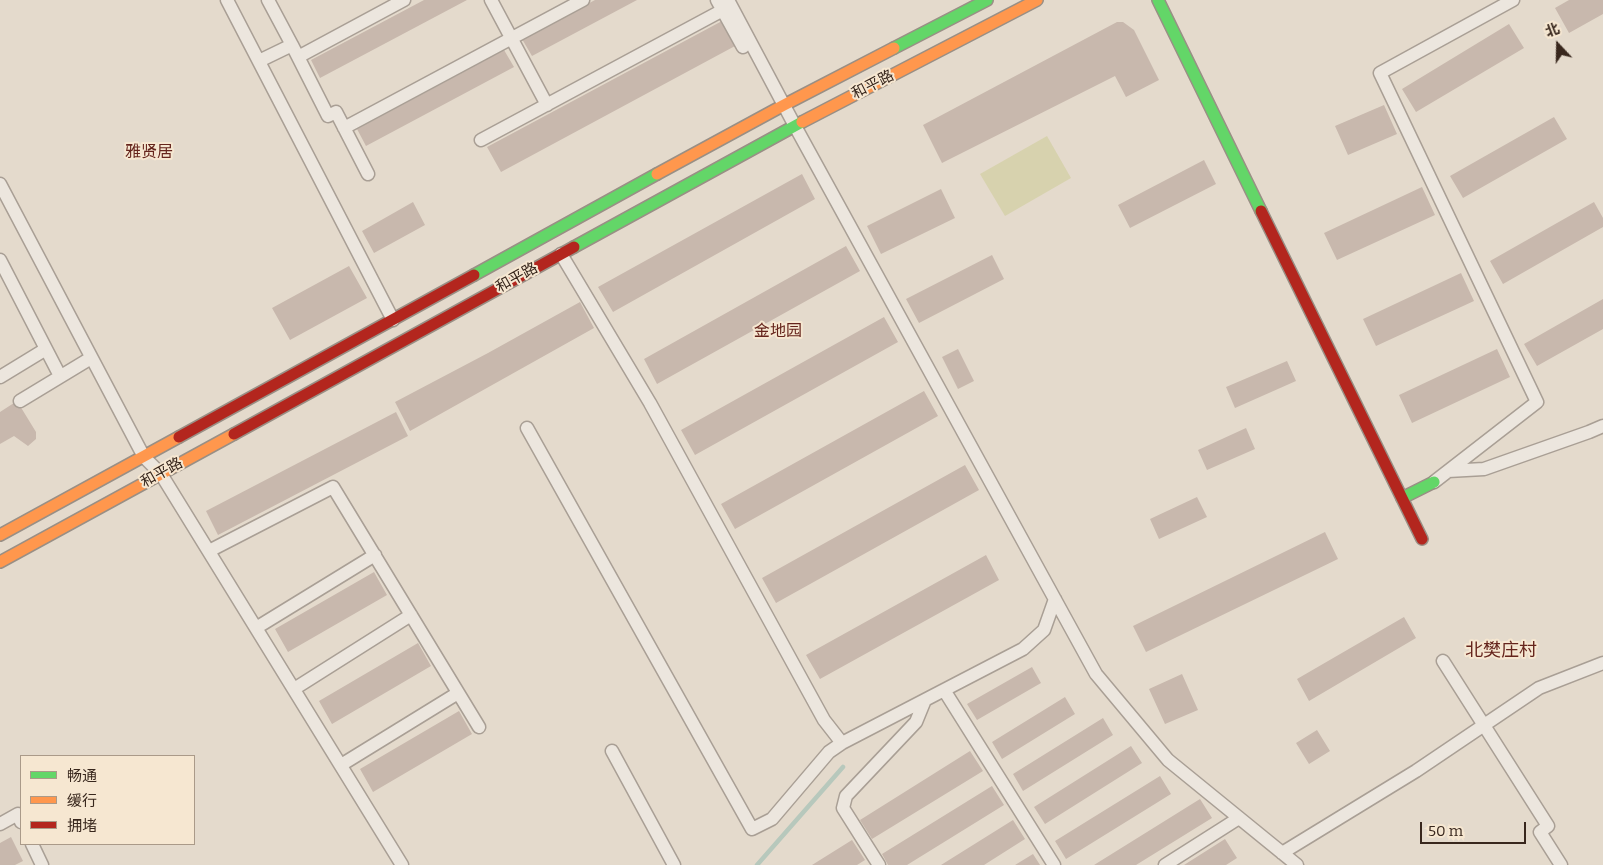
<!DOCTYPE html>
<html>
<head>
<meta charset="utf-8">
<style>
  body { margin:0 }
  #map { position:relative; width:1603px; height:865px; overflow:hidden; background:#e4dacc; font-family:Bitter,"Noto Sans SC",serif }
  canvas { display:block }
  .legend { position:absolute; left:20px; top:755px; width:175px; height:90px; box-sizing:border-box; background:#f6e7d1; border:1px solid #aa9a89; margin:0; padding:6px 9px; list-style:none; font-size:15px; color:#38271d }
  .legend li { display:flex; align-items:center; gap:10px; height:25px }
  .legend b { width:25px; border:1px solid #aa9a89 }
  .north { position:absolute; left:1533px; top:20px; width:50px; height:50px; -webkit-text-stroke:4px #f6e7d1; paint-order:stroke; rotate:339deg; font-size:14px; font-weight:700; line-height:20px; text-align:center; color:#38271d }
  .north::after { content:''; display:block; margin:auto; width:18px; height:22px; background:#38271d; clip-path:polygon(50% 0,100% 100%,50% 72%,0 100%) }
  .scale { position:absolute; left:1420px; top:822px; width:106px; height:22px; box-sizing:border-box; border:2px solid #38271d; border-top:0; padding-left:6px; font-size:15px; line-height:18px; white-space:nowrap; color:#38271d; -webkit-text-stroke:4px #f6e7d1; paint-order:stroke }
</style>
</head>
<body>
<div id="map">
<canvas width="1603" height="865"></canvas>
<ul class="legend">
<li><b style="height:6px;background:#63d668"></b>畅通</li>
<li><b style="height:6px;background:#ff974d"></b>缓行</li>
<li><b style="height:6px;background:#b3261e"></b>拥堵</li>
</ul>
<div class="north">北</div>
<div class="scale">50 m</div>
</div>
<script>
const ctx = document.querySelector('canvas').getContext('2d');
ctx.lineJoin = 'round';
function fillPath(path, color) { ctx.fillStyle = color; ctx.fill(path, 'evenodd'); }
const poly = rows => new Path2D(rows.map(r => 'M' + r).join(''));
function stroke(path, color, width, dash) { ctx.strokeStyle = color; ctx.lineWidth = width; ctx.lineCap = dash ? 'butt' : 'round'; ctx.setLineDash(dash || []); ctx.stroke(path); }
function write(font, color, halo, rows, align = 'center') {
  ctx.font = font + ' Bitter,"Noto Sans SC",serif'; ctx.lineWidth = 4; ctx.setLineDash([]); ctx.textBaseline = 'middle'; ctx.strokeStyle = halo; ctx.fillStyle = color; for (const [text, x, y, turn = 0] of rows) {
    ctx.save(); ctx.translate(x, y); ctx.rotate((+turn || 0) * Math.PI / 180); ctx.textAlign = isNaN(turn) ? turn : align; if (halo) ctx.strokeText(text, 0, 0); ctx.fillText(text, 0, 0); ctx.restore();
  }
}
const green = poly([
  [1047,136,1071,178,1005,216,980,174]
]);
const stream = poly([
  [757,865,843,767]
]);
const building = poly([
  [424,0,467,0,320,78,311,60],
  [595,0,637,0,532,56,522,39],
  [1569,0,1603,0,1603,14,1569,33,1555,8],
  [722,21,735,46,501,172,487,147],
  [1117,22,1123,22,1134,30,1159,80,1126,97,1115,76,942,163,923,125],
  [1509,24,1524,48,1416,112,1402,89],
  [504,50,514,67,366,146,357,129],
  [1384,105,1397,134,1348,155,1335,126],
  [1554,117,1567,139,1463,198,1450,176],
  [1204,160,1216,184,1130,228,1118,205],
  [802,174,815,199,613,312,598,287],
  [1422,187,1435,215,1337,260,1324,233],
  [941,189,955,218,881,254,867,226],
  [413,202,425,225,374,253,362,231],
  [1594,202,1603,218,1603,227,1503,284,1490,261],
  [846,246,860,271,657,384,644,359],
  [992,255,1004,279,919,323,906,299],
  [349,266,367,298,290,340,272,308],
  [1461,273,1474,301,1376,346,1363,319],
  [1603,299,1603,329,1537,366,1524,344],
  [580,302,594,328,410,431,395,402,488,353],
  [884,317,898,342,695,455,681,430],
  [958,349,974,381,958,389,942,357],
  [1497,349,1510,377,1412,423,1399,395],
  [1287,361,1296,381,1235,408,1226,387],
  [924,391,938,416,735,529,721,504],
  [17,401,36,432,36,439,28,446,14,436,0,444,0,412],
  [396,412,408,436,218,535,206,511],
  [1246,428,1255,449,1207,470,1198,450],
  [965,465,979,490,776,603,762,578],
  [1197,497,1207,517,1159,539,1150,519],
  [1325,532,1338,559,1146,652,1133,626],
  [986,555,999,580,820,679,806,655],
  [374,572,387,595,288,652,275,629],
  [1404,617,1416,638,1309,701,1297,679],
  [418,643,431,666,332,724,319,701],
  [1032,667,1041,683,977,720,967,704],
  [1182,674,1198,710,1165,724,1149,689],
  [1065,697,1075,714,1002,759,992,742],
  [459,711,472,734,373,792,360,769],
  [1103,718,1113,735,1023,791,1013,774],
  [1317,730,1330,751,1309,764,1296,743],
  [1131,746,1142,763,1045,824,1034,807],
  [970,751,983,771,872,839,860,820],
  [1160,776,1171,794,1066,859,1055,841],
  [992,786,1004,805,907,865,888,865,882,854],
  [1200,799,1212,818,1136,865,1094,865],
  [1013,820,1025,839,984,865,941,865],
  [11,837,23,861,15,865,0,865,0,843],
  [1225,839,1237,858,1226,865,1184,865],
  [852,840,865,860,857,865,812,865],
  [1033,854,1040,865,1015,865]
]);
const street = poly([
  [227,0,393,320],
  [491,0,547,105],
  [717,0,743,47],
  [728,0,795,126,1096,674,1168,760,1297,865],
  [292,45,328,116,336,112,368,174],
  [298,57,404,0],
  [259,61,292,45,268,0],
  [344,128,583,0],
  [481,140,723,10],
  [0,184,144,457,161,474,402,865],
  [0,260,60,376],
  [0,377,46,349],
  [20,401,91,358],
  [527,428,752,829,772,819,829,752,842,743,824,720,650,403,561,254],
  [1448,471,1484,469,1589,432,1603,426],
  [1434,482,1537,402,1380,73,1513,0],
  [209,551,333,487,479,727],
  [256,628,375,555],
  [1443,661,1548,826,1540,832,1561,865],
  [294,689,411,615],
  [944,690,1054,865],
  [842,743,1023,649,1044,630,1055,599],
  [612,751,674,865],
  [341,765,458,693],
  [0,824,18,814,21,822],
  [32,844,42,865],
  [1282,853,1416,771,1539,688,1603,663],
  [879,865,843,808,846,796,916,722,925,700],
  [1165,865,1239,818]
]);
const fast = poly([
  [1158,0,1261,211],
  [894,48,987,0],
  [574,247,802,122],
  [474,275,657,174],
  [1402,498,1434,482]
]);
const slow = poly([
  [802,122,1037,0],
  [657,174,784,105,894,48],
  [0,535,179,437],
  [0,562,234,434]
]);
const jam = poly([
  [1261,211,1422,539],
  [234,434,574,247],
  [179,437,474,275]
]);
const streetNames = [
  ["和平路",873,85,-27],
  ["和平路",517,278,-29],
  ["和平路",162,473,-29]
];
const neighbourhoodNames = [
  ["雅贤居",149,153],
  ["金地园",778,332]
];
const quarterNames = [
  ["北樊庄村",1501,651]
];
fillPath(green, '#d7d2ae');
stroke(stream, '#b7c8bc', 4.5);
fillPath(building, '#c8b8ad');
stroke(street, '#a99f95', 15);
stroke(fast, '#998f85', 14);
stroke(slow, '#998f85', 14);
stroke(jam, '#998f85', 14);
stroke(street, '#ece6de', 12);
stroke(fast, '#63d668', 11);
stroke(slow, '#ff974d', 11);
stroke(jam, '#b3261e', 11);
write('15px', '#38271d', '#f6e7d1', streetNames);
write('16px', '#65241c', '#f6e7d1', neighbourhoodNames);
write('18px', '#65241c', '#f6e7d1', quarterNames);
</script>
</body>
</html>
